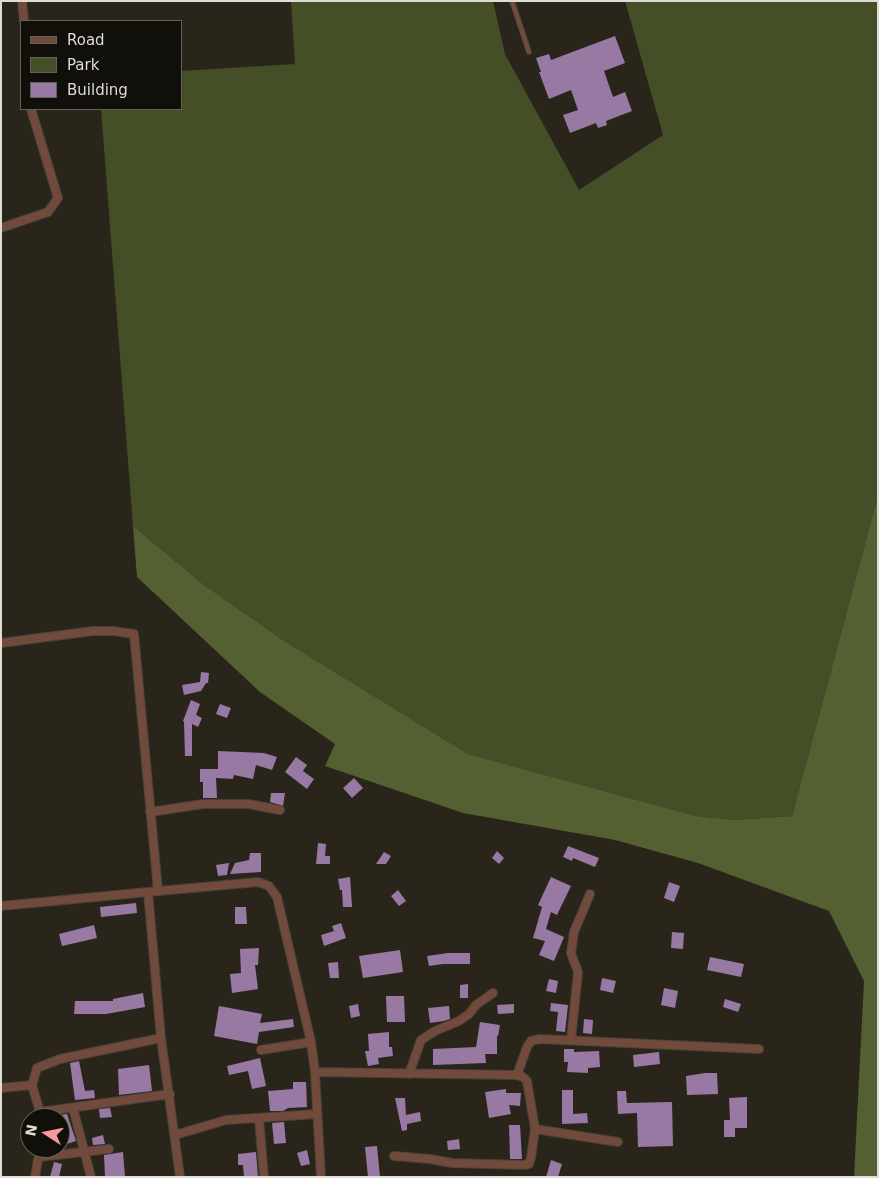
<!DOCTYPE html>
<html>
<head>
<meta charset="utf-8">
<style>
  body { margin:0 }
  #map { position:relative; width:879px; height:1178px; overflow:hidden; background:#2a251a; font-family:"DejaVu Sans",sans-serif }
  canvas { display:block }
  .frame { position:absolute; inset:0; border:2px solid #dfdcd5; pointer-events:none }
  .legend { position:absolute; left:20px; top:20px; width:162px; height:90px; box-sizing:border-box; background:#110f0a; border:1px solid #63615b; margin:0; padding:6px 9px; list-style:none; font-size:15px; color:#dfdcd5 }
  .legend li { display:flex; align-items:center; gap:10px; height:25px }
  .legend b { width:25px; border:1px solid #63615b }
  .north { position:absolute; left:20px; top:1108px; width:50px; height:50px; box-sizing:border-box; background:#110f0a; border:1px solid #63615b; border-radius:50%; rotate:281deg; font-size:14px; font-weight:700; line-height:20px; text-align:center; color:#dfdcd5 }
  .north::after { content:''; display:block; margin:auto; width:18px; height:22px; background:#f59b9b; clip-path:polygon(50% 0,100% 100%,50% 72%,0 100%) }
</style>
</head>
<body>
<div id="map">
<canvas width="879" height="1178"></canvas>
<div class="frame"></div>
<ul class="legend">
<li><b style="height:6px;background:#724a3c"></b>Road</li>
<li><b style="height:14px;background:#444e27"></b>Park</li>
<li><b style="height:14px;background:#9779a4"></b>Building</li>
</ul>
<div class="north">N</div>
</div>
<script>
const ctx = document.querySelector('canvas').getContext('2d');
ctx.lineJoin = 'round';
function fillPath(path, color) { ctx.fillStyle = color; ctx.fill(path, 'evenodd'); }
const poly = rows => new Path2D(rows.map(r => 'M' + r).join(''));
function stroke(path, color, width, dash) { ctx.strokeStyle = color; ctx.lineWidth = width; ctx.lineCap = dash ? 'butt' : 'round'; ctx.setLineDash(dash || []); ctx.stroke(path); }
const green = poly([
  [291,1,493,1,505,54,579,190,663,135,625,1,878,1,878,495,792,816,734,820,696,816,468,754,286,642,204,585,133,526,101,109,181,109,181,71,295,64]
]);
const forest = poly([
  [878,495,878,1177,854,1177,864,981,829,911,698,863,615,840,463,813,325,766,335,744,260,692,137,577,133,526,204,585,286,642,468,754,696,816,734,820,792,816]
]);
const building = poly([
  [615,36,625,63,604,71,613,97,625,92,632,111,606,121,607,125,598,128,596,123,570,133,563,115,578,110,571,90,549,99,539,72,541,72,536,58,549,54,551,60],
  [201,672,209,673,208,683,206,683,201,691,184,695,182,685,200,682],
  [191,700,200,704,196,715,202,718,198,727,192,724,192,756,185,756,184,722,183,721],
  [220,704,231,708,227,718,216,714],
  [218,751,264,753,277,757,272,770,256,765,253,779,234,775,233,779,216,778,217,798,203,798,203,782,200,782,200,769,218,769],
  [296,757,307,765,303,771,314,779,307,789,285,772],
  [354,778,363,788,352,798,343,788],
  [271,793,285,793,283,806,270,802],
  [318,843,326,844,325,856,330,856,330,864,316,864],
  [568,846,599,858,595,867,573,858,572,861,563,857],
  [497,851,504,858,499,864,492,858],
  [384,852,391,856,386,864,376,864],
  [250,853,261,853,261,872,230,874,235,863,249,860],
  [229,863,227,875,218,876,216,865],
  [350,877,352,907,343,907,342,890,340,890,338,879],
  [551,877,571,886,557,915,551,912,546,929,564,937,554,961,539,955,545,941,533,938,542,907,538,905],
  [669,882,680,886,674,902,664,898],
  [398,890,406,901,399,906,391,896],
  [136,903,137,913,101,917,100,907],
  [235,907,246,907,247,924,235,924],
  [341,923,346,938,324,946,321,935,334,931,332,926],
  [94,925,97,938,62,946,59,934],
  [672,932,684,933,683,949,671,948],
  [259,948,258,965,255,965,258,989,232,993,230,974,241,973,240,949],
  [400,950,403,972,363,978,359,956],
  [448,953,470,953,470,964,443,964,429,966,427,956],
  [710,957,744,964,741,977,707,970],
  [338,962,339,978,330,978,328,963],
  [602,978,616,981,613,993,600,990],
  [549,979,558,981,556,993,546,991],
  [468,984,468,998,460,998,460,985],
  [664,988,678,991,675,1008,661,1005],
  [143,993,145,1007,106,1014,74,1014,75,1001,113,1001,113,999],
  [386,996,404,996,405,1022,387,1022],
  [725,999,741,1004,738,1012,723,1007],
  [551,1003,568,1005,565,1032,556,1031,558,1012,550,1011],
  [358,1004,360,1016,351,1018,349,1006],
  [514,1004,514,1013,498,1014,497,1005],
  [219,1006,262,1014,260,1023,293,1019,294,1027,259,1032,257,1044,214,1036],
  [449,1006,450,1019,444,1021,430,1023,428,1008],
  [584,1019,593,1020,592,1034,583,1033],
  [480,1022,500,1025,498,1036,497,1036,497,1054,485,1054,486,1063,433,1065,433,1049,476,1047],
  [389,1032,389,1047,392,1047,393,1056,378,1058,379,1064,368,1066,365,1051,369,1051,368,1034],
  [564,1049,574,1049,574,1052,599,1051,600,1067,588,1068,588,1073,567,1072,568,1062,564,1062],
  [659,1052,660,1064,634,1067,633,1055],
  [260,1058,266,1086,252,1089,248,1071,229,1075,227,1066],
  [79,1061,85,1091,94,1090,95,1098,75,1100,70,1063],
  [149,1065,152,1091,119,1095,118,1069],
  [705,1073,717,1073,718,1094,687,1095,686,1076],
  [293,1082,306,1082,307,1107,288,1108,283,1111,270,1111,268,1091,293,1089],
  [506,1089,506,1093,521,1093,520,1106,509,1105,511,1114,489,1118,485,1092],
  [562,1090,573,1090,573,1114,587,1113,588,1123,562,1124],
  [617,1091,626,1091,627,1103,672,1102,673,1146,638,1147,637,1113,618,1114],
  [747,1097,747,1128,735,1128,735,1137,724,1137,724,1120,730,1120,729,1098],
  [395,1098,405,1098,406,1115,420,1112,421,1121,407,1124,407,1130,402,1131],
  [110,1108,112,1117,100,1118,99,1109],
  [67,1114,76,1141,60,1146,60,1115],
  [284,1122,286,1143,274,1144,272,1123],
  [509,1125,520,1125,522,1159,510,1159],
  [103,1135,105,1144,93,1145,92,1138],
  [459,1139,460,1149,448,1150,447,1141],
  [377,1146,380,1177,368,1177,365,1147],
  [307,1150,310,1164,301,1166,297,1153],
  [123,1152,125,1177,105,1177,104,1155],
  [256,1152,258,1177,244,1177,243,1165,238,1165,238,1154],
  [551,1160,562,1164,558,1177,546,1177],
  [54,1162,62,1164,59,1177,50,1177]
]);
const lane = poly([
  [512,1,529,52]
]);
const street = poly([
  [22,1,24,21],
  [1,228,48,212,58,198,31,109],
  [1,643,93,631,113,631,134,634,158,891],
  [150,812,203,804,248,804,280,810],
  [148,892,258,882,269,886,277,897,311,1042,315,1072,321,1177],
  [1,906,148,892,161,1038,180,1177],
  [571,1040,578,972,571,953,574,932,590,894],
  [261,1050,311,1042],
  [315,1072,517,1075,523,1077,527,1081,535,1129,531,1158,529,1164,524,1165,452,1163,430,1159,394,1156],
  [409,1074,421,1040,435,1031,459,1021,469,1014,476,1005,493,993],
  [517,1075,527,1047,531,1041,539,1039,759,1049],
  [1,1088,32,1085],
  [73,1108,91,1177],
  [40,1112,170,1094],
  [40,1118,40,1112,32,1085,37,1068,60,1059,161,1038],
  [259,1118,264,1177],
  [535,1129,618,1142],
  [175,1135,226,1120,317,1114],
  [39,1157,109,1149],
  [35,1177,40,1148]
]);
fillPath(green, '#444e27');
fillPath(forest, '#546031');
fillPath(building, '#9779a4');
stroke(lane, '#474238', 6);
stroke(street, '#474238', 10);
stroke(lane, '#724a3c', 4);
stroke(street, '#724a3c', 8);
</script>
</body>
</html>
